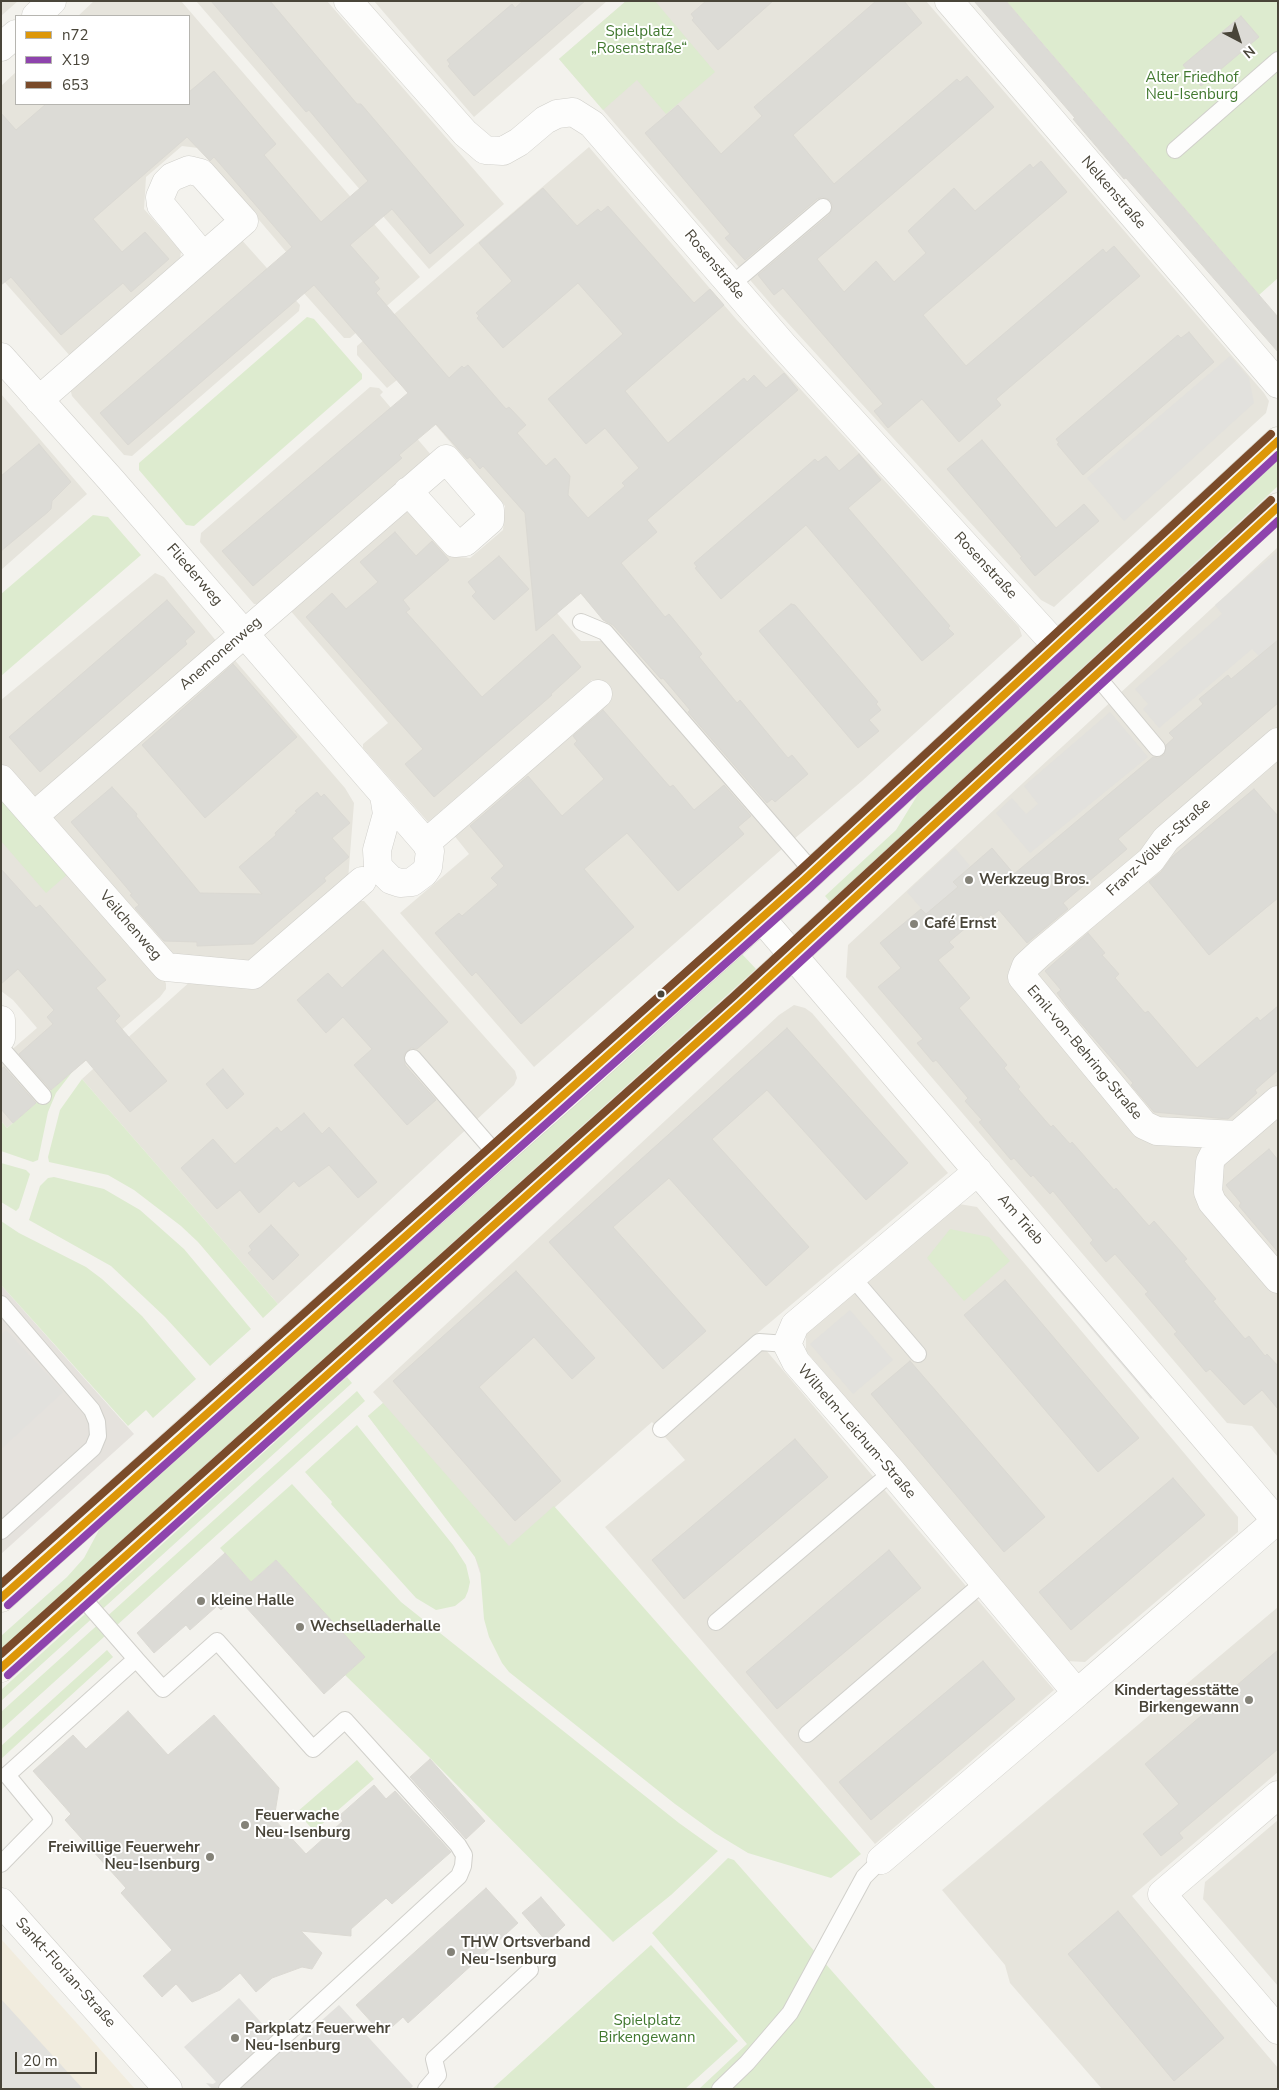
<!DOCTYPE html>
<html>
<head>
<meta charset="utf-8">
<style>
  body { margin:0 }
  #map { position:relative; width:1279px; height:2090px; overflow:hidden; background:#f3f2ed; font-family:"Nunito Sans",sans-serif }
  canvas { display:block }
  .frame { position:absolute; inset:0; border:2px solid #494539; pointer-events:none }
  .legend { position:absolute; left:15px; top:15px; width:175px; height:90px; box-sizing:border-box; background:#fff; border:1px solid #b6b5b0; margin:0; padding:6px 9px; list-style:none; font-size:15px; color:#494539 }
  .legend li { display:flex; align-items:center; gap:10px; height:25px }
  .legend b { width:25px; border:1px solid #b6b5b0 }
  .north { position:absolute; left:1214px; top:15px; width:50px; height:50px; -webkit-text-stroke:4px #fff; paint-order:stroke; rotate:140deg; font-size:14px; font-weight:700; line-height:20px; text-align:center; color:#494539 }
  .north::after { content:''; display:block; margin:auto; width:18px; height:22px; background:#494539; clip-path:polygon(50% 0,100% 100%,50% 72%,0 100%) }
  .scale { position:absolute; left:15px; top:2052px; width:82px; height:22px; box-sizing:border-box; border:2px solid #494539; border-top:0; padding-left:6px; font-size:15px; line-height:18px; white-space:nowrap; color:#494539; -webkit-text-stroke:4px #fff; paint-order:stroke }
</style>
</head>
<body>
<div id="map">
<canvas width="1279" height="2090"></canvas>
<div class="frame"></div>
<ul class="legend">
<li><b style="height:6px;background:#dd9709"></b>n72</li>
<li><b style="height:6px;background:#8e44ad"></b>X19</li>
<li><b style="height:6px;background:#7a4b2a"></b>653</li>
</ul>
<div class="north">N</div>
<div class="scale">20 m</div>
</div>
<script>
const ctx = document.querySelector('canvas').getContext('2d');
ctx.lineJoin = 'round';
function fillPath(path, color) { ctx.fillStyle = color; ctx.fill(path, 'evenodd'); }
const poly = rows => new Path2D(rows.map(r => 'M' + r).join(''));
function stroke(path, color, width, dash) { ctx.strokeStyle = color; ctx.lineWidth = width; ctx.lineCap = dash ? 'butt' : 'round'; ctx.setLineDash(dash || []); ctx.stroke(path); }
function write(font, color, halo, rows, align = 'center') {
  ctx.font = font + ' "Nunito Sans",sans-serif'; ctx.lineWidth = 4; ctx.setLineDash([]); ctx.textBaseline = 'middle'; ctx.strokeStyle = halo; ctx.fillStyle = color; for (const [text, x, y, turn = 0] of rows) {
    ctx.save(); ctx.translate(x, y); ctx.rotate((+turn || 0) * Math.PI / 180); ctx.textAlign = isNaN(turn) ? turn : align; if (halo) ctx.strokeText(text, 0, 0); ctx.fillText(text, 0, 0); ctx.restore();
  }
}
const residential = poly([
  [1,1,18,1,1,16],
  [94,1,181,1,420,277,350,338,344,338,302,291,304,273,198,148,182,146,146,177,144,209,181,251,180,260,71,357,1,278,1,86,16,72,16,104,189,104,189,16,78,16],
  [196,1,327,1,504,204,429,269],
  [374,1,607,1,474,117],
  [626,1,926,1,1264,393,1269,401,1266,413,1054,607,1041,600,776,310,559,59],
  [589,147,736,319,1019,627,1022,636,862,781,794,839,579,592,571,599,572,601,557,613,581,641,601,641,609,645,782,849,534,1067,400,913,469,854,453,834,608,697,592,680,428,822,363,748,363,744,388,723,289,609,408,510,450,556,470,558,503,530,505,506,397,380,387,388,357,355,357,346],
  [240,238,300,305,299,311,132,456,124,455,72,396,70,388],
  [370,387,379,388,383,392,380,395,432,456,261,604,254,604,200,542,201,533],
  [1,394,87,494,1,570],
  [1278,547,1278,1457,1252,1426,1227,1423,846,977,848,945],
  [155,573,164,577,217,642,32,802,1,767,1,700],
  [232,657,345,788,354,803,348,880,250,965,172,958,48,816],
  [1,793,164,978,166,984,166,989,160,997,7,1128,1,1121,1,1059,37,1028,13,1000,1,991],
  [350,901,364,901,515,1071,517,1078,514,1085,278,1304,82,1079,193,979,256,984],
  [794,1005,805,1008,812,1013,948,1173,754,1336,1054,1690,875,1844,605,1527,685,1460,652,1422,480,1573,475,1557,463,1540,368,1416,383,1403,373,1392,779,1015],
  [959,1204,977,1207,1238,1517,1238,1532,1085,1662,1067,1661,806,1351,806,1333],
  [1278,1607,1278,1772,1132,1896,1278,2068,1278,2089,1102,2089,1010,1983,1005,1965,942,1890],
  [1278,1820,1278,1986,1203,1899,1205,1882]
]);
const commercial = poly([
  [1,1939,83,2030,135,2089,1,2089]
]);
const industrial = poly([
  [1,1285,134,1434,1,1554]
]);
const green = poly([
  [626,1,655,1,715,72,666,114,637,80,603,110,559,59],
  [1006,1,1278,1,1278,278,1259,295],
  [307,317,314,319,362,374,362,379,194,526,186,525,139,470,139,463],
  [1278,459,1278,486,830,902,825,896,896,830,920,791],
  [93,515,108,517,141,555,1,676,1,594],
  [1,793,70,872,46,893,1,841],
  [742,954,756,969,1,1650,1,1636,67,1577,84,1558,100,1528],
  [73,1071,56,1093,48,1112,38,1160,33,1162,1,1151,1,1121,7,1128],
  [82,1079,278,1304,263,1318,198,1242,181,1226,134,1190,108,1175,49,1162,48,1157,60,1110],
  [1,1163,26,1170,30,1174,19,1208,16,1211,1,1202],
  [54,1177,104,1189,140,1210,184,1249,251,1329,210,1366,165,1317,111,1266,29,1220,40,1186,48,1178],
  [1,1221,19,1233,86,1267,102,1279,142,1316,196,1379,153,1418,146,1410,128,1426,1,1285],
  [950,1229,989,1237,1010,1261,964,1301,927,1258],
  [347,1377,352,1383,1,1701,1,1690],
  [357,1391,365,1401,1,1730,1,1712],
  [383,1403,509,1546,554,1506,861,1854,831,1878,748,1853,715,1833,675,1804,509,1672,502,1663,489,1637,484,1619,480,1569,475,1557,368,1416],
  [357,1425,453,1545,466,1565,470,1582,468,1591,465,1598,455,1606,436,1610,416,1598,331,1504,332,1502,305,1472],
  [292,1484,401,1602,679,1823,718,1851,671,1895,613,1942,429,1757,345,1675,364,1657,276,1560,251,1582,220,1548],
  [107,1650,113,1657,1,1759,1,1746],
  [357,1760,374,1779,314,1831,297,1812],
  [728,1858,734,1860,936,2089,699,2089,747,2044,652,1933],
  [651,1945,738,2041,685,2089,492,2089]
]);
const parking = poly([
  [1230,356,1249,378,1254,403,1124,521,1087,478],
  [1278,551,1278,640,1259,656,1252,649,1159,728,1143,709,1148,704,1135,689,1222,614,1215,605],
  [1110,712,1148,757,1030,853,996,813,1012,798,1026,814,1038,804,1024,786],
  [955,848,970,866,953,882,958,887,926,914,907,892],
  [1008,1213,1159,1393,1151,1399,999,1220],
  [850,1310,893,1360,853,1394,810,1344],
  [6,1330,63,1392,1,1449,1,1335],
  [239,1998,287,2051,339,2005,413,2086,410,2089,212,2089,206,2083,213,2084,216,2082,184,2047],
  [1,1999,83,2089,5,2089,1,2085]
]);
const building = poly([
  [211,1,270,1,357,104,361,104,464,225,430,254,392,209,350,245,379,278,374,282,380,289,376,293,449,378,462,366,464,368,468,365,506,409,509,407,526,425,517,433,546,466,555,458,570,476,568,495,588,518,625,486,622,483,639,468,605,428,586,444,548,399,623,334,578,283,503,348,477,318,479,316,476,313,512,281,479,243,543,188,577,226,598,209,601,212,608,206,694,303,710,289,724,305,625,391,668,443,744,378,747,382,754,375,766,388,784,373,798,390,647,520,657,532,621,563,665,617,669,614,702,654,699,657,737,703,740,700,788,758,792,755,808,774,775,802,772,799,767,803,688,712,690,710,663,678,661,679,613,625,603,620,581,593,536,631,525,513,483,466,480,469,470,457,467,459,436,424,399,455,402,458,253,586,222,551,408,393,314,285,128,445,100,413,292,247,214,157,210,161,208,159,187,137,93,219,122,252,145,232,169,259,131,292,123,283,61,335,11,277,1,285,1,113,16,130,46,104,189,104,189,92,214,71,276,144,264,155,321,222,368,181,309,110,306,112,211,1],
  [523,1,585,1,474,96,448,66,450,64,447,60,512,4,515,8,523,1],
  [706,1,773,1,718,50,692,20,694,18,691,14,706,1],
  [876,1,904,1,922,23,793,135,834,184,957,79,960,82,967,76,994,107,817,259,844,292,876,261,894,282,926,253,908,231,954,188,975,211,1030,164,1033,168,1041,161,1067,192,923,315,966,366,1103,249,1106,253,1114,246,1140,276,996,399,1001,405,959,442,922,399,888,428,874,411,883,404,783,288,774,295,758,275,829,215,833,206,830,200,822,197,817,199,745,260,725,238,730,234,645,133,678,105,721,154,762,116,754,107,876,1],
  [974,1,1006,1,1035,35,1278,317,1278,352,1126,178,1124,179,1073,119,1075,118,974,1],
  [1241,16,1259,37,1201,86,1183,65,1241,16],
  [1189,332,1214,362,1083,475,1057,444,1059,443,1056,439,1178,335,1181,338,1189,332],
  [982,440,1056,528,1084,504,1099,521,1035,576,1020,558,1022,557,947,469,982,440],
  [39,444,71,482,52,501,51,509,48,512,1,551,1,476,39,444],
  [859,454,881,480,848,508,950,626,948,628,954,634,922,661,806,525,721,599,695,568,697,567,694,563,815,459,818,462,826,456,839,471,859,454],
  [395,532,416,556,432,541,449,560,403,600,410,609,406,612,482,697,553,634,581,667,551,694,552,695,434,797,405,764,423,749,306,617,332,593,346,609,378,582,360,562,395,532],
  [499,556,529,589,494,620,472,596,476,592,468,582,499,556],
  [167,600,195,632,185,641,187,644,40,772,9,737,167,600],
  [791,604,795,605,878,702,876,704,881,710,869,720,879,731,858,748,759,631,791,604],
  [1278,640,1278,703,1118,839,1127,849,1063,903,1068,909,1027,943,999,910,986,921,981,915,949,942,954,947,938,960,970,998,959,1008,1007,1065,1004,1068,1020,1087,1018,1089,1051,1127,1053,1125,1070,1144,1072,1142,1114,1190,1116,1188,1149,1226,1154,1221,1187,1259,1184,1261,1216,1299,1213,1301,1245,1339,1249,1336,1265,1356,1267,1354,1278,1366,1278,1409,1262,1390,1244,1405,1210,1369,1206,1372,1174,1334,1177,1332,1145,1294,1148,1292,1115,1254,1106,1262,1090,1243,1093,1240,1053,1191,1050,1194,1033,1175,1031,1177,1014,1158,1011,1160,979,1122,982,1120,965,1101,968,1098,936,1060,933,1062,917,1043,923,1039,878,987,901,968,880,943,921,909,926,914,958,887,953,882,992,848,1014,874,1153,757,1158,758,1164,755,1166,745,1174,738,1169,733,1203,704,1199,699,1228,675,1231,679,1278,640],
  [233,664,297,737,205,818,142,745,233,664],
  [603,710,670,787,673,785,694,810,724,785,751,816,738,827,744,834,678,891,627,833,584,869,634,927,521,1024,476,972,472,976,435,933,459,913,462,916,498,885,491,878,504,866,470,826,528,776,562,816,604,779,574,744,577,741,573,736,603,710],
  [112,787,137,814,136,816,200,893,262,894,239,867,276,835,275,833,297,812,295,811,317,792,321,797,324,794,350,823,332,838,349,857,324,878,326,881,253,944,197,946,197,942,164,941,135,908,139,905,130,895,132,894,71,822,112,787],
  [1254,789,1278,816,1278,898,1209,955,1149,882,1161,872,1172,857,1254,789],
  [1,869,36,908,40,905,106,980,96,988,120,1016,115,1021,167,1081,130,1112,86,1060,51,1090,19,1054,53,1024,47,1017,54,1010,18,969,1,984,1,869],
  [1088,933,1105,953,1102,955,1119,974,1115,978,1145,1013,1148,1011,1197,1068,1257,1017,1260,1021,1278,1006,1278,1070,1255,1090,1257,1093,1228,1119,1154,1112,1131,1085,1133,1083,1072,1013,1057,993,1061,990,1045,971,1088,933],
  [383,950,448,1022,417,1049,411,1048,404,1054,405,1065,436,1100,407,1125,354,1065,372,1049,343,1017,326,1033,297,1000,328,973,342,988,383,950],
  [787,1028,908,1163,866,1200,767,1090,712,1139,809,1247,766,1286,669,1178,613,1227,706,1331,663,1369,549,1242,787,1028],
  [4,1067,36,1103,13,1123,1,1109,1,1069,4,1067],
  [223,1069,244,1094,227,1109,206,1084,223,1069],
  [304,1113,322,1134,329,1127,377,1182,358,1198,329,1165,299,1187,294,1181,259,1213,240,1190,217,1209,181,1168,213,1139,235,1164,277,1127,281,1132,304,1113],
  [1269,1149,1278,1160,1278,1252,1239,1206,1241,1203,1226,1185,1269,1149],
  [271,1225,299,1255,273,1280,248,1253,252,1250,249,1246,271,1225],
  [516,1271,595,1358,572,1379,534,1337,479,1387,561,1481,515,1521,393,1381,516,1271],
  [1005,1280,1139,1438,1098,1472,964,1315,1005,1280],
  [910,1361,1045,1517,1004,1552,871,1394,910,1361],
  [795,1439,828,1477,684,1599,652,1560,795,1439],
  [1173,1478,1205,1515,1071,1630,1039,1592,1173,1478],
  [889,1550,921,1588,777,1709,746,1672,889,1550],
  [225,1553,251,1582,276,1560,365,1657,324,1694,236,1596,221,1610,217,1606,190,1630,186,1625,154,1653,137,1633,225,1553],
  [1278,1650,1278,1749,1179,1833,1183,1838,1161,1856,1143,1834,1179,1804,1145,1764,1278,1650],
  [983,1661,1015,1699,871,1820,839,1782,983,1661],
  [128,1711,168,1755,214,1715,279,1788,274,1819,306,1854,343,1821,339,1816,374,1785,386,1799,395,1791,451,1852,392,1904,386,1898,351,1929,351,1936,301,1931,322,1953,312,1969,302,1967,272,1978,256,1992,240,1973,220,1990,192,2002,176,1984,162,1997,143,1976,172,1950,121,1893,126,1888,65,1820,71,1814,33,1771,73,1735,86,1749,128,1711],
  [430,1759,485,1821,466,1839,410,1777,430,1759],
  [486,1888,518,1923,408,2023,403,2017,383,2035,356,2005,486,1888],
  [541,1897,565,1925,547,1942,522,1913,541,1897],
  [1118,1911,1224,2038,1174,2081,1068,1954,1118,1911]
]);
const lane = poly([
  [1175,150,1278,60],
  [731,285,823,207],
  [581,622,605,632,813,872],
  [1095,674,1157,748],
  [1,1048,43,1096],
  [413,1058,497,1155],
  [852,1277,918,1354],
  [1,1304,92,1410,97,1422,98,1436,93,1448,1,1531],
  [661,1429,759,1342,787,1344],
  [81,1596,136,1659],
  [716,1622,892,1472],
  [807,1734,984,1582],
  [1,1864,44,1820,7,1775,136,1659,163,1689,217,1641,313,1749,345,1720,458,1845,464,1855,463,1866,459,1876,227,2089],
  [426,2089,438,2075,434,2059,530,1970],
  [720,2089,747,2063,790,2013,864,1877,881,1860]
]);
const street = poly([
  [348,1,465,133,485,150,503,151,519,142,545,120,557,114,573,112,592,124,783,345,1056,645],
  [949,1,1278,384],
  [36,16,52,1],
  [1,47,16,34],
  [1,357,112,481,426,843,430,851,428,867,424,873,412,882,400,883,391,880,378,867,377,850,387,814,384,795],
  [39,400,244,221,201,173,189,170,172,177,166,183,160,197,161,205,203,256],
  [1,779,166,967,253,975,362,881],
  [34,816,446,459,490,510,490,520,465,542,455,543,408,491],
  [426,843,598,694],
  [761,918,1278,1523],
  [1,1020,1,1038],
  [1278,1100,1213,1156,1210,1162,1208,1192,1212,1202,1278,1279],
  [1237,1135,1157,1131,1144,1125,1022,977,1026,966,1040,953,1151,860,1166,839,1278,742],
  [978,1171,795,1325,787,1344,796,1362,892,1472,1077,1693,1276,1521],
  [1278,1795,1162,1894,1278,2030],
  [881,1860,1077,1693],
  [1,1902,168,2089]
]);
const secondary = poly([
  [232,1390,569,1092,804,880,1278,441],
  [267,1429,741,1003,1278,507],
  [1,1598,218,1403],
  [1,1668,253,1441]
]);
const bus1 = poly([
  [1,1598,804,880,1278,441],
  [1,1668,741,1003,1278,507]
]);
const bus2 = poly([
  [8,1605,811,887,1278,455],
  [8,1675,748,1010,1278,521]
]);
const bus3 = poly([
  [1,1584,797,873,1271,434],
  [1,1654,734,996,1271,500]
]);
const markers = [
  [969,880,5,"#848278"],
  [914,924,5,"#848278"],
  [661,994,4.5,"#494539"],
  [201,1601,5,"#848278"],
  [300,1627,5,"#848278"],
  [1249,1700,5,"#848278"],
  [245,1825,5,"#848278"],
  [210,1857,5,"#848278"],
  [451,1952,5,"#848278"],
  [235,2038,5,"#848278"]
];
const parkNames = [
  ["Spielplatz",639,32],
  ["„Rosenstraße“",639,49],
  ["Alter Friedhof",1192,78],
  ["Neu-Isenburg",1192,95],
  ["Spielplatz",647,2021],
  ["Birkengewann",647,2038]
];
const streetNames = [
  ["Nelkenstraße",1113,193,49],
  ["Rosenstraße",714,265,50],
  ["Rosenstraße",985,566,47],
  ["Fliederweg",194,575,49],
  ["Anemonenweg",221,654,-41],
  ["Franz-Völker-Straße",1159,848,-43],
  ["Veilchenweg",130,926,49],
  ["Emil-von-Behring-Straße",1084,1053,50],
  ["Am Trieb",1020,1220,49],
  ["Wilhelm-Leichum-Straße",856,1432,49],
  ["Sankt-Florian-Straße",65,1973,48]
];
const poiNames = [
  ["Werkzeug Bros.",979,880],
  ["Café Ernst",924,924],
  ["kleine Halle",211,1601],
  ["Wechselladerhalle",310,1627],
  ["Kindertagesstätte",1239,1691,"right"],
  ["Birkengewann",1239,1708,"right"],
  ["Feuerwache",255,1816],
  ["Neu-Isenburg",255,1833],
  ["Freiwillige Feuerwehr",200,1848,"right"],
  ["Neu-Isenburg",200,1865,"right"],
  ["THW Ortsverband",461,1943],
  ["Neu-Isenburg",461,1960],
  ["Parkplatz Feuerwehr",245,2029],
  ["Neu-Isenburg",245,2046]
];
fillPath(residential, '#e6e4dc');
fillPath(commercial, '#f1ecde');
fillPath(industrial, '#e5e2dd');
fillPath(green, '#ddebcf');
fillPath(parking, '#e2e1dd');
fillPath(building, '#dcdbd6');
stroke(building, '#dbd9d3', 1);
stroke(lane, '#d1d0cb', 18);
stroke(street, '#d1d0cb', 29);
stroke(secondary, '#d1cfc5', 29);
stroke(lane, '#fdfdfc', 16);
stroke(street, '#fdfdfc', 28);
stroke(secondary, '#f7f6f0', 28);
stroke(bus1, '#dd9709', 8);
stroke(bus2, '#8e44ad', 8);
stroke(bus3, '#7a4b2a', 8);
for (const [x, y, r, color] of markers) { const dot = new Path2D(); dot.arc(x, y, r, 0, 2 * Math.PI); ctx.fillStyle = color; ctx.fill(dot); stroke(dot, '#fff', 2); }
write('15px', '#41782f', '#fff', parkNames);
write('15px', '#494539', '#fff', streetNames);
write('bold 15px', '#494539', '#fff', poiNames, 'left');
</script>
</body>
</html>
